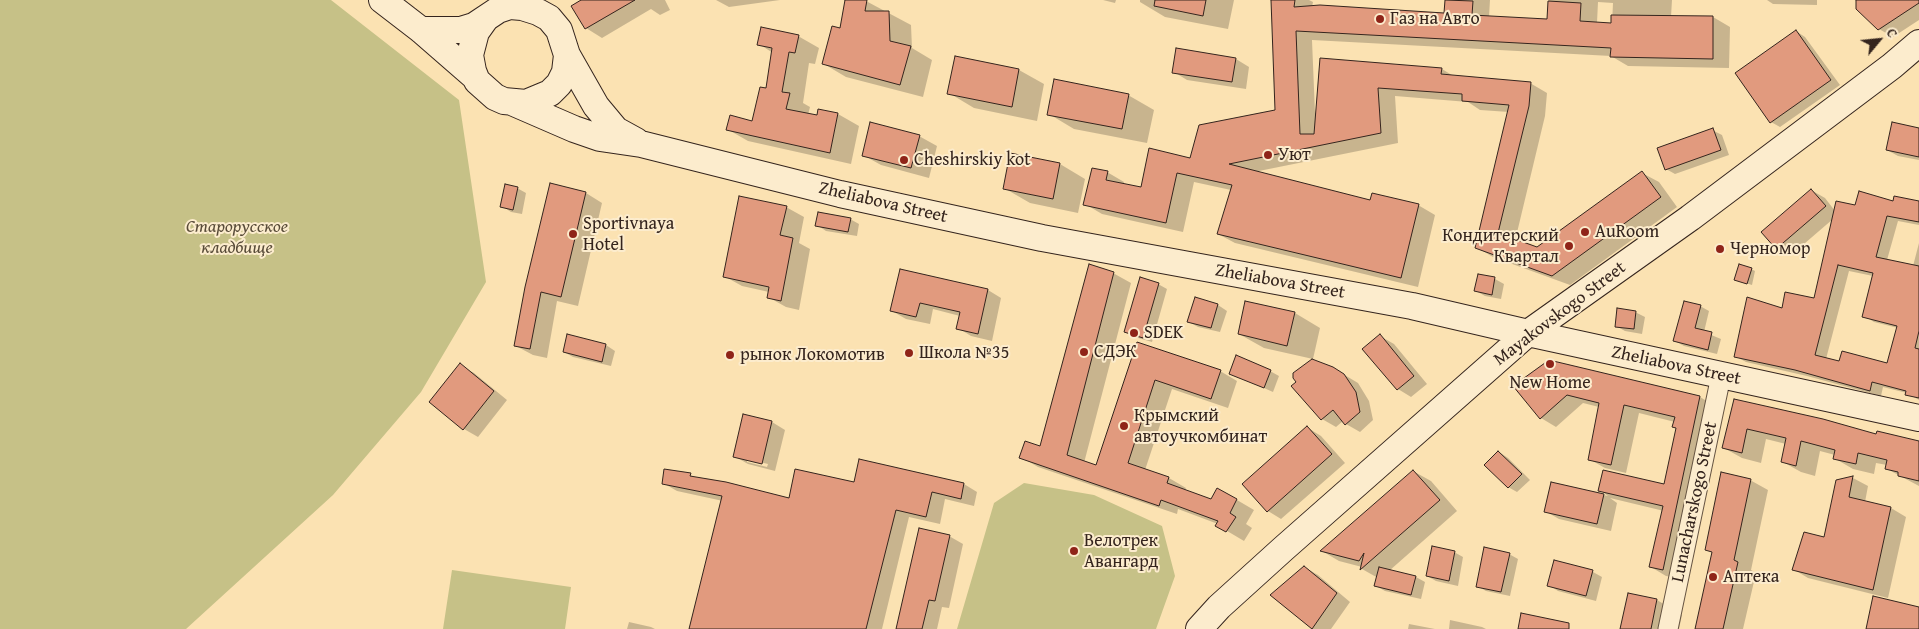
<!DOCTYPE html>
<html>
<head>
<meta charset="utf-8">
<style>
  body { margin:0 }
  #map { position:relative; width:1919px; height:629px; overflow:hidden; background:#fbe2b2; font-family:"Gentium Book Plus",serif }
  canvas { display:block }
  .north { position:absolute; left:1854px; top:15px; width:50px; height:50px; -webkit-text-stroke:4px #fceccd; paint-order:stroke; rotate:62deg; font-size:14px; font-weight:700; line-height:20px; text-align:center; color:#34241d }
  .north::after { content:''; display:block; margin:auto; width:18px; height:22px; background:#34241d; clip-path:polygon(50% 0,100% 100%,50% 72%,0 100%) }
</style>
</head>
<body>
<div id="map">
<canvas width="1919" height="629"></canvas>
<div class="north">С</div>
</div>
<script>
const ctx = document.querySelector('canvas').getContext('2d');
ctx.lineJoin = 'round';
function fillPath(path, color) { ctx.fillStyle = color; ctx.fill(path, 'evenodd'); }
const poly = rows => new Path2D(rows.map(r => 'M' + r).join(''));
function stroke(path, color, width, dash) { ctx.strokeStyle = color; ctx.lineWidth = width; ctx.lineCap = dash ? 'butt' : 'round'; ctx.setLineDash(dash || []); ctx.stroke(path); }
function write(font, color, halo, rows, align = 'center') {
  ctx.font = font + ' "Gentium Book Plus",serif'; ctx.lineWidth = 4; ctx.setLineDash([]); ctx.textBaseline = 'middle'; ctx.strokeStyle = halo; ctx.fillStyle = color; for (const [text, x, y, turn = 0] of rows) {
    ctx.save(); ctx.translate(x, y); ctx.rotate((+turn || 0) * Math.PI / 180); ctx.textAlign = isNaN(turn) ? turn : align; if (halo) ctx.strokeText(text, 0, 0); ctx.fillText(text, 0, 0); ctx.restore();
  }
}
const green = poly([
  [0,0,331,0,459,100,486,282,421,392,333,495,186,629,0,629],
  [1024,483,1094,495,1162,526,1175,576,1156,629,957,629,994,503],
  [452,570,571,587,565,629,443,629]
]);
const shadow = poly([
  [584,0,665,0,670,10,660,15,651,9,602,38,586,28],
  [716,0,780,0,729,7],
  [846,0,866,1,911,25,912,48,932,60,923,97,846,77,824,64,841,29],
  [1103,0,1116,0,1115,3],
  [1140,0,1234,0,1228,29,1165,17,1140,2],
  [1273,0,1309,0,1313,2,1312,7,1445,14,1446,0,1490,0,1489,17,1548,20,1549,0,1672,0,1671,17,1713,17,1730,27,1729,68,1628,66,1611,56,1312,40,1315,113,1317,113,1321,59,1442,69,1455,77,1530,83,1547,93,1545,116,1515,241,1537,249,1642,173,1659,182,1677,207,1570,285,1493,257,1476,247,1509,112,1480,110,1468,102,1395,96,1398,143,1254,172,1371,202,1418,205,1435,215,1418,287,1235,243,1218,234,1231,190,1194,182,1183,232,1102,214,1085,204,1107,172,1124,182,1124,185,1142,189,1276,111],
  [1598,2,1613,3,1612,24,1597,23],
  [1767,0,1817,0,1817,5,1773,4],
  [1857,0,1919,0,1919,20,1893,37,1879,29],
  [1796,31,1805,37,1840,85,1780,127,1771,122],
  [798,36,819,48,815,64,809,63,803,103,810,107,808,115,818,117,819,110,838,114,859,126,851,164,748,141,727,129,753,123,767,90,773,53,759,44],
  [956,57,1019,70,1044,84,1037,121,974,108,949,93],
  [1236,59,1249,67,1246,89,1187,80,1174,72],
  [1128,95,1154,110,1147,143,1074,129,1049,114],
  [1919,129,1919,160,1898,156,1887,150],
  [1712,130,1722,135,1729,155,1675,174,1666,169],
  [919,136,937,146,929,178,881,165,863,155],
  [1011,154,1060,164,1085,179,1078,213,1030,203,1004,188],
  [517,188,526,193,522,214,511,212,502,206],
  [1811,190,1825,198,1835,211,1856,206,1894,202,1919,203,1919,225,1898,221,1887,260,1913,266,1919,243,1919,400,1907,393,1883,387,1881,396,1807,376,1746,362,1735,356,1783,310,1815,300,1833,219,1790,256,1777,248],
  [1849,271,1873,276,1864,316,1874,322,1898,328,1888,364,1840,362,1826,359],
  [586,193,602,203,578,306,557,301,547,358,533,355,516,346],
  [786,207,804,217,799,243,810,249,799,310,786,307,768,297,769,292,742,286,724,276],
  [850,219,859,224,857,236,826,231,817,225],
  [1751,269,1755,271,1752,285,1736,280],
  [901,270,988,290,1001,298,992,341,971,336,958,328,960,316,933,309,930,324,906,319,892,311],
  [1113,273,1131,283,1084,463,1097,467,1138,343,1220,371,1237,381,1228,408,1172,389,1145,470,1169,478,1186,488,1185,490,1212,501,1237,500,1254,510,1246,524,1252,528,1244,541,1217,525,1218,524,1178,509,1177,514,1038,467,1021,457,1041,448],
  [1479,275,1495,279,1504,284,1501,299,1485,296,1476,291],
  [1158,284,1167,289,1152,342,1135,337,1126,332],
  [1196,299,1218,305,1227,311,1220,332,1198,327,1189,322],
  [1246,302,1295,313,1320,328,1313,359,1264,348,1239,334],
  [1700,306,1709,311,1704,332,1721,339,1717,354,1684,346,1675,341],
  [1635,312,1645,317,1642,334,1625,331,1616,326],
  [568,336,606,345,615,351,611,366,573,357,564,352],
  [1380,336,1394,344,1427,384,1411,397,1398,389],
  [460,365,474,373,507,400,478,437,464,429,431,402],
  [1333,368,1358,383,1369,401,1373,420,1360,432,1346,424,1343,421,1336,427,1322,419],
  [1270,371,1279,376,1273,392,1230,373],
  [1515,386,1700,397,1715,406,1678,578,1666,576,1651,567,1664,511,1610,498,1617,503,1611,531,1559,519,1545,511,1552,483,1608,496,1600,490,1665,486,1677,428,1675,422,1639,413,1626,473,1605,468,1589,459,1599,407,1583,403,1556,427,1541,418],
  [1734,400,1877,435,1919,443,1919,486,1887,469,1887,465,1876,463,1874,474,1853,469,1834,458,1835,455,1820,451,1815,476,1801,472,1783,462,1786,444,1766,439,1761,463,1742,458,1724,448],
  [772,422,785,430,775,471,748,464,734,456],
  [747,459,768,464,767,467,747,462],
  [1308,428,1321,436,1345,463,1281,519,1268,511],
  [1499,452,1508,458,1530,480,1517,492,1508,487],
  [860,461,964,484,977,492,974,506,945,499,940,524,909,517,882,629,691,629,723,501,677,491,663,483,690,475,697,479,790,500,855,483],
  [1413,471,1431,481,1457,511,1389,571,1416,577,1425,582,1421,599,1385,591,1376,586,1378,578,1362,569,1362,567,1339,561,1322,551],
  [1853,478,1868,486,1865,502,1891,508,1906,517,1888,598,1808,578,1793,569,1825,539,1837,481],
  [1750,480,1768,490,1751,570,1756,573,1743,629,1696,629,1713,553,1707,549],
  [949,536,963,544,949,608,942,607,937,629,897,629],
  [1454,552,1463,557,1458,586,1436,581,1427,576],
  [1509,554,1518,559,1510,596,1486,591,1477,586],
  [1555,561,1593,572,1602,577,1596,601,1558,591,1549,585],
  [1304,567,1318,575,1350,602,1331,629,1312,629,1272,595],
  [1657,600,1682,615,1679,629,1621,629],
  [1450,620,1482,627,1486,629,1449,629],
  [629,622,651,627,655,629,627,629],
  [1409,624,1435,629,1408,629]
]);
const building = poly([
  [581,0,635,0,585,29,571,6,581,0],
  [845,0,867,0,865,11,889,11,890,41,911,46,900,85,822,64,832,26,840,28,845,0],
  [1155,0,1206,0,1203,16,1154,6,1155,0],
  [1271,0,1295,0,1294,7,1320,5,1444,13,1445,0,1473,1,1472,15,1547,19,1548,1,1581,3,1580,21,1611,23,1611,15,1713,16,1713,59,1610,57,1611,48,1296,31,1300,134,1314,134,1320,58,1442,68,1441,74,1531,82,1529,106,1498,233,1537,247,1642,171,1661,197,1552,276,1475,248,1509,105,1462,101,1462,94,1378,88,1381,133,1229,164,1370,200,1372,193,1419,204,1401,278,1217,234,1232,185,1177,173,1166,223,1083,205,1092,168,1108,171,1106,180,1141,187,1149,148,1190,158,1199,125,1275,110,1271,0],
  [1856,0,1919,0,1919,3,1878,30,1856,9,1856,0],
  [761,27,799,35,795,53,789,52,782,92,790,93,786,109,817,115,818,109,838,113,830,153,726,130,730,115,752,121,760,87,766,88,772,48,757,45,761,27],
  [1796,30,1831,80,1770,123,1735,73,1796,30],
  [1176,48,1236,58,1232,82,1172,73,1176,48],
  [955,56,1019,69,1012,107,947,94,955,56],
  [1054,79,1129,94,1122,129,1047,115,1054,79],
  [870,122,920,135,911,168,862,156,870,122],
  [1892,122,1919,128,1919,157,1886,150,1892,122],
  [1713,128,1721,150,1665,170,1657,148,1713,128],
  [1010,153,1060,163,1053,199,1003,189,1010,153],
  [550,183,586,192,561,297,541,292,530,349,514,346,525,287,550,183],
  [505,184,518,187,513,210,500,207,505,184],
  [1811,189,1826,206,1776,249,1761,232,1811,189],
  [1859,191,1893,201,1894,196,1919,201,1919,222,1887,216,1876,257,1919,266,1919,331,1915,348,1919,349,1919,398,1905,395,1906,391,1872,382,1870,391,1795,370,1734,357,1747,297,1782,308,1785,292,1814,298,1836,201,1855,205,1859,191],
  [1838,265,1873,273,1862,317,1897,326,1887,363,1842,351,1839,361,1815,355,1838,265],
  [739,196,787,206,780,235,793,238,781,301,767,298,769,287,723,277,739,196],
  [818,212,851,218,848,232,815,226,818,212],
  [1089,264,1114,272,1067,455,1096,465,1137,342,1221,370,1211,399,1155,380,1128,463,1169,477,1167,483,1211,499,1217,488,1237,499,1230,513,1236,517,1226,532,1215,526,1218,521,1161,500,1159,506,1019,458,1025,441,1040,446,1089,264],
  [1739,264,1752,268,1747,284,1734,280,1739,264],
  [900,269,988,289,978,334,956,329,960,312,920,303,916,317,890,311,900,269],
  [1478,274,1495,277,1492,295,1474,291,1478,274],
  [1140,277,1159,283,1143,338,1124,332,1140,277],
  [1195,297,1218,304,1211,328,1187,322,1195,297],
  [1245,301,1295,312,1287,346,1238,334,1245,301],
  [1684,301,1701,305,1695,328,1712,332,1708,350,1673,341,1684,301],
  [1617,308,1636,311,1634,329,1615,327,1617,308],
  [567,334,606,344,602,362,563,352,567,334],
  [1380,334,1414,376,1397,390,1362,349,1380,334],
  [1236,355,1271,370,1264,388,1229,374,1236,355],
  [1312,359,1333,367,1344,374,1356,392,1360,412,1345,425,1333,410,1321,420,1291,386,1296,382,1293,378,1293,373,1312,359],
  [1549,360,1700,396,1663,570,1649,567,1663,506,1598,491,1603,470,1664,484,1676,428,1672,427,1675,417,1624,405,1611,465,1588,460,1599,403,1567,395,1540,419,1513,386,1549,360],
  [460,363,494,391,463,430,429,402,460,363],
  [1734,399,1823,419,1876,434,1877,431,1919,441,1919,481,1898,476,1898,472,1885,469,1887,460,1858,453,1856,464,1833,459,1835,450,1801,441,1796,466,1781,462,1786,438,1747,429,1742,453,1722,448,1734,399],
  [743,414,772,421,762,464,733,457,743,414],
  [1307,426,1332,454,1267,512,1242,484,1307,426],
  [1498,451,1522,474,1508,488,1484,465,1498,451],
  [859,459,964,483,961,499,932,492,926,517,896,510,866,629,689,629,722,496,662,484,664,469,691,473,690,476,726,482,789,498,795,469,854,482,859,459],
  [1413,470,1440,500,1360,570,1364,553,1359,561,1320,551,1413,470],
  [1721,472,1751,479,1734,560,1738,562,1723,629,1695,629,1712,552,1705,550,1721,472],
  [1853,476,1849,497,1891,507,1873,590,1792,570,1804,532,1824,537,1836,480,1853,476],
  [1551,482,1604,494,1597,524,1544,512,1551,482],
  [919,528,950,535,935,601,929,600,922,629,896,629,919,528],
  [1432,546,1455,551,1449,581,1426,576,1432,546],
  [1484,547,1510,553,1501,592,1476,587,1484,547],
  [1554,560,1593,570,1586,596,1547,586,1554,560],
  [1304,566,1337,593,1312,629,1270,595,1304,566],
  [1379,567,1416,576,1411,595,1374,586,1379,567],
  [1628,593,1657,599,1651,629,1620,629,1628,593],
  [1873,596,1919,607,1919,629,1866,629,1873,596],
  [1521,613,1569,623,1569,629,1518,629,1521,613]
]);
const street = poly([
  [1668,629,1721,376]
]);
const secondary = poly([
  [382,0,421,30,475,77],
  [421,30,461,30,474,26,498,10,510,6,522,7,538,12,549,18,559,30,567,55,565,72,559,84,550,93,526,103,504,101,495,97,477,81,473,71,470,55,476,32,486,18],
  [567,55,596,106,616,130,636,141],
  [514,103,574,129,600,138,641,144,840,194,1042,238,1412,306,1528,333,1919,418],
  [1199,629,1219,607,1283,549,1528,333,1690,218,1892,66,1919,43]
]);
const markers = [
  [1380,19,5,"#8f2418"],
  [1268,155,5,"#8f2418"],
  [904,160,5,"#8f2418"],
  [1585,232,5,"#8f2418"],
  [573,234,5,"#8f2418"],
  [1569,246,5,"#8f2418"],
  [1720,249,5,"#8f2418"],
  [1134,333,5,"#8f2418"],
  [1084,352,5,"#8f2418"],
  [909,353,5,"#8f2418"],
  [730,355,5,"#8f2418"],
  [1550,364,5,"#8f2418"],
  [1124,426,5,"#8f2418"],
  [1074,551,5,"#8f2418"],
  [1713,577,5,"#8f2418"]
];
const poiNames = [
  ["Газ на Авто",1390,19],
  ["Уют",1278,155],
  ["Cheshirskiy kot",914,160],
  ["Sportivnaya",583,224],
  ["Hotel",583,245],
  ["AuRoom",1595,232],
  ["Кондитерский",1559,236,"right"],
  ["Квартал",1559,257,"right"],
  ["Черномор",1730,249],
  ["SDEK",1144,333],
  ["СДЭК",1094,352],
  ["Школа №35",919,353],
  ["рынок Локомотив",740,355],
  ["New Home",1550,383,"center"],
  ["Крымский",1134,416],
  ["автоучкомбинат",1134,437],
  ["Велотрек",1084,541],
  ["Авангард",1084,562],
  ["Аптека",1723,577]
];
const streetNames = [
  ["Zheliabova Street",883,203,13],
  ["Zheliabova Street",1280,282,10],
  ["Mayakovskogo Street",1560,314,-37],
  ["Zheliabova Street",1676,366,12],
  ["Lunacharskogo Street",1695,502,-78]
];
const parkNames = [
  ["Старорусское",237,227],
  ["кладбище",237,248]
];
fillPath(green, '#c6c187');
fillPath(shadow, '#0003');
fillPath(building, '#e19a7e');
stroke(building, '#34241d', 1);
stroke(street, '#665442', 21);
stroke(secondary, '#34241d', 28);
stroke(street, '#fceccd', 19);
stroke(secondary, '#fceccd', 26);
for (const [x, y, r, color] of markers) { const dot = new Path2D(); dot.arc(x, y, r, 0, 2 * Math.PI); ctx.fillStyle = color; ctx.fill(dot); stroke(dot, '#fceccd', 2); }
write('18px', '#34241d', '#fceccd', poiNames, 'left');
write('18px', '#34241d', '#fceccd', streetNames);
write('italic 18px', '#584b38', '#fceccd', parkNames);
</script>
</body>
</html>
